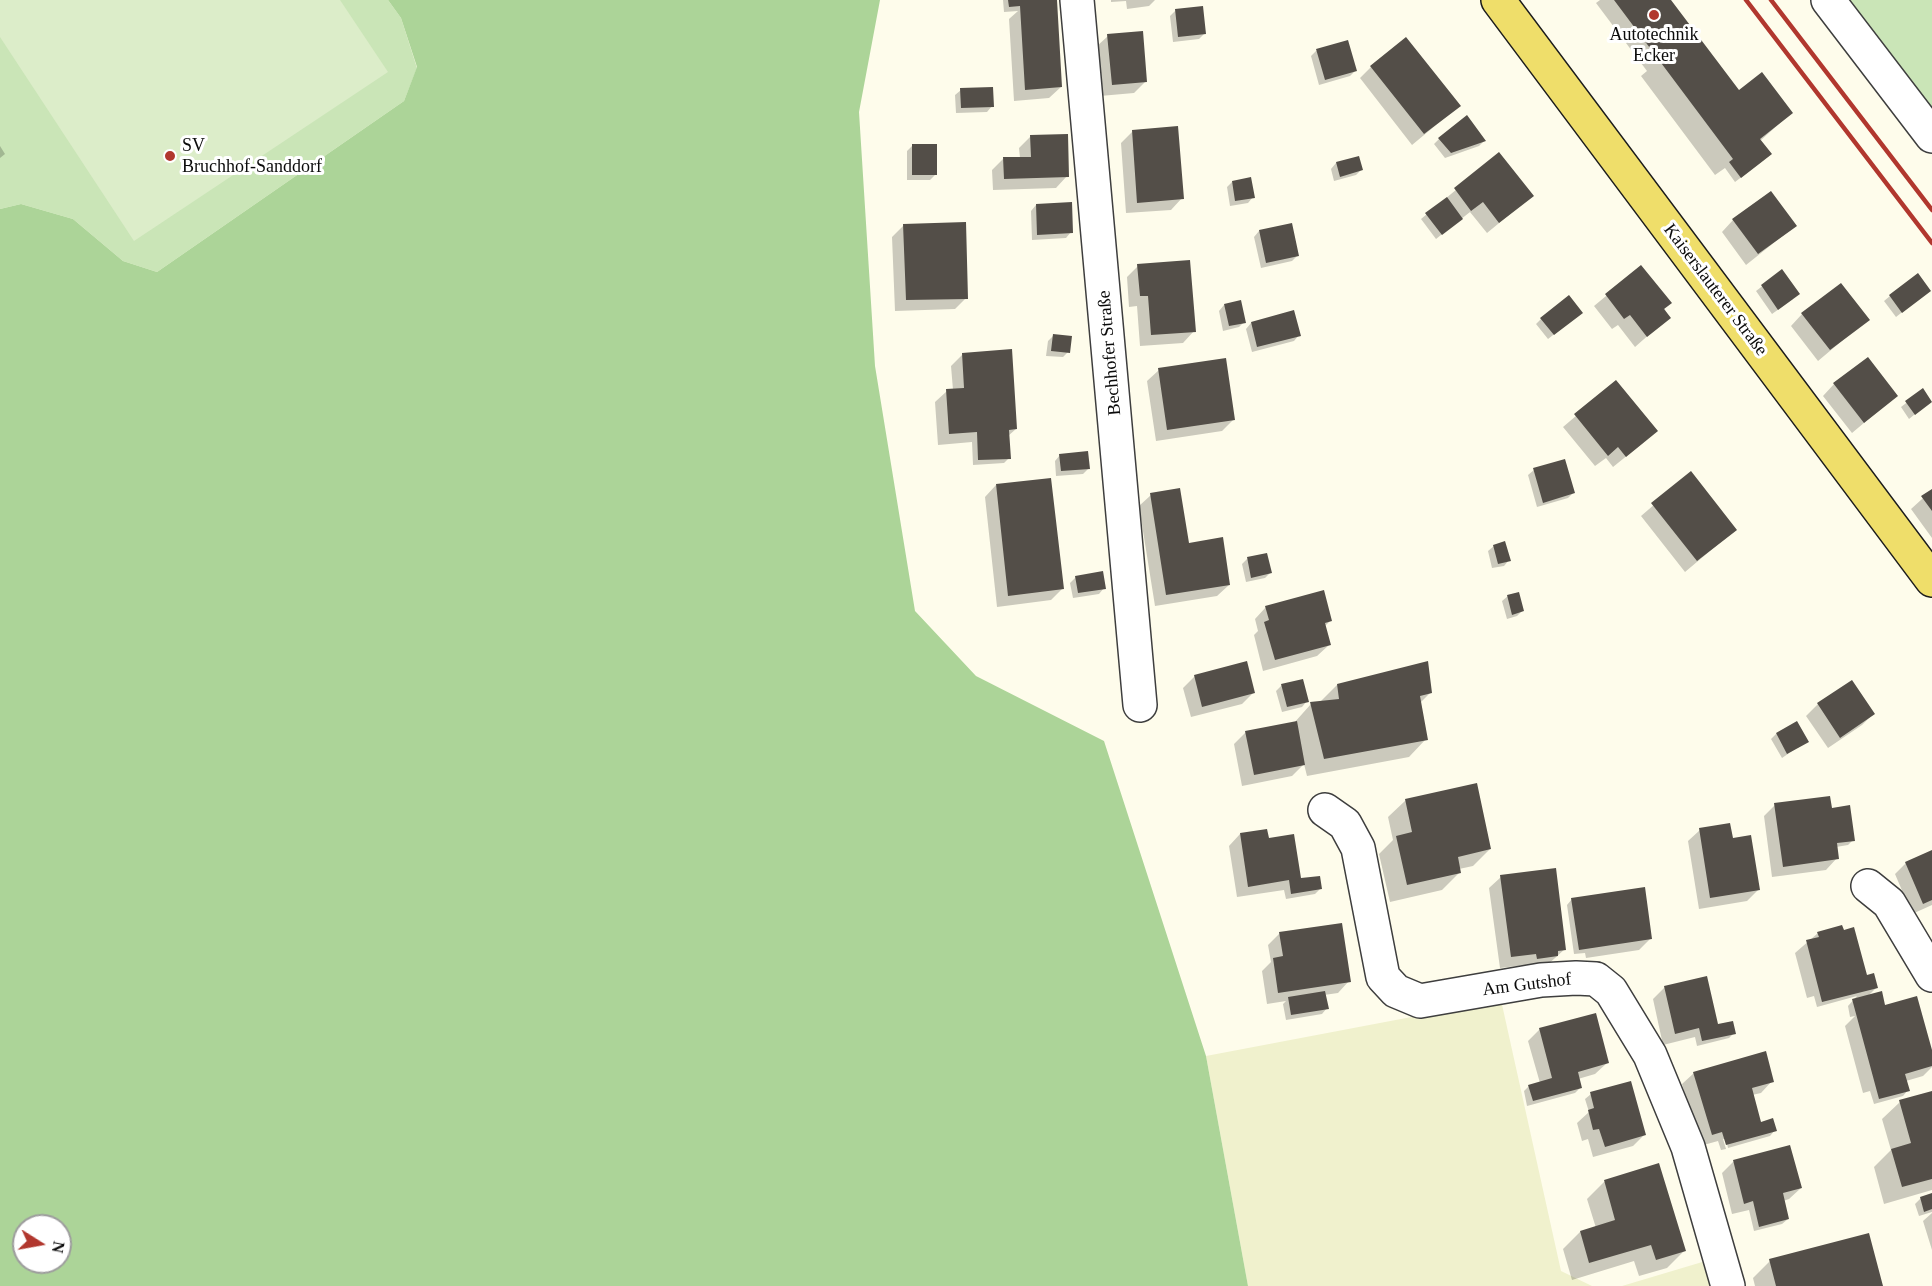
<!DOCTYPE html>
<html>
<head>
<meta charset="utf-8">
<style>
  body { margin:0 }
  #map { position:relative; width:1932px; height:1286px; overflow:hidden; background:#fefceb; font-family:"Times New Roman",serif }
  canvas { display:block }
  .north { position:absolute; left:12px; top:1214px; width:60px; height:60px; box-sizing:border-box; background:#fff; border:2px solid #9d9d9d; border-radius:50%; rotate:101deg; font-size:16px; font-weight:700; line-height:24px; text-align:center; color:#0b0b0b }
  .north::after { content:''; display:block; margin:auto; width:21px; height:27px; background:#b1372e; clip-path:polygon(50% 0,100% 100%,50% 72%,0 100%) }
</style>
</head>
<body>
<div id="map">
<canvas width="1932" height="1286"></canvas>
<div class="north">N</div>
</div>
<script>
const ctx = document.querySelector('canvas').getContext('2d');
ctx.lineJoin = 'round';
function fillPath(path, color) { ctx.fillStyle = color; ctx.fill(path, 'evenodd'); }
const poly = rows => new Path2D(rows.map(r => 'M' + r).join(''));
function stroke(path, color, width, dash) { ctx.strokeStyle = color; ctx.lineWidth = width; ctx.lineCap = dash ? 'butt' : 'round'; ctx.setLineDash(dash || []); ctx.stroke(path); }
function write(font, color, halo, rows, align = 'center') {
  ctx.font = font + ' "Times New Roman",serif'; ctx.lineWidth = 6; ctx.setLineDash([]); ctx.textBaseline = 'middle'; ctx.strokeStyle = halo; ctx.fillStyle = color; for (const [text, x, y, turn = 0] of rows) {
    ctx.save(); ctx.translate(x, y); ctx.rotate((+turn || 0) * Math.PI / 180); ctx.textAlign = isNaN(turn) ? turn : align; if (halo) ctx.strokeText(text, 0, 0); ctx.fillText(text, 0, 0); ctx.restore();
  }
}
const farmland = poly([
  [1501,1000,1561,1271,1592,1286,1248,1286,1206,1056],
  [1709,1260,1716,1286,1622,1286]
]);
const green = poly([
  [0,0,388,0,401,18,417,68,404,101,157,272,123,261,73,219,21,204,0,209],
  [1845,0,1932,0,1932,112]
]);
const forest = poly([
  [388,0,880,0,859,112,875,366,915,611,976,676,1104,741,1206,1056,1248,1286,0,1286,0,209,21,204,73,219,123,261,157,272,404,101,417,67,401,18],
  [24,1226,60,1226,60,1262,24,1262]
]);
const pitch = poly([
  [0,0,340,0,388,72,134,241,0,37]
]);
const shadow = poly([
  [1003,0,1056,0,1061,87,1049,98,1014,101,1009,19,1018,11,1004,12],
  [1111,0,1155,0,1149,6,1127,9,1126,1,1111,2],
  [1600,0,1669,0,1739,92,1791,113,1760,141,1764,160,1735,182,1725,168,1715,175,1641,76,1647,71,1596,3],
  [1176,10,1204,34,1199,39,1173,42,1170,16],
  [1108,36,1146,81,1134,93,1100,96,1096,47],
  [1347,42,1355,71,1350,76,1319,85,1311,56,1316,51],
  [1371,67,1459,106,1412,145,1360,78],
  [961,90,992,106,987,112,956,113,955,95],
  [1133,131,1182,198,1171,210,1126,213,1121,143],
  [1031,136,1067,176,1056,188,993,190,992,170,1003,159,1020,158,1019,148],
  [1439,139,1485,140,1479,146,1445,158,1434,144],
  [913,145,935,175,930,180,907,180,907,151],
  [0,146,5,154,0,158],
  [1499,154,1532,196,1487,233,1470,212,1436,239,1421,219],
  [1358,158,1361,170,1356,175,1334,181,1331,169,1336,163],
  [1232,182,1253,197,1248,203,1230,206,1227,187],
  [1036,205,1071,232,1066,238,1032,240,1031,211],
  [1733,220,1795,226,1746,265,1722,232],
  [904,225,966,298,955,309,895,311,892,237],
  [1259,231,1297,256,1292,261,1261,268,1254,237],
  [1138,266,1194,331,1183,343,1140,346,1137,306,1129,307,1127,277],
  [1641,267,1669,317,1635,347,1618,325,1612,329,1594,306],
  [1782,271,1793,299,1772,314,1756,291],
  [1929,291,1896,317,1884,301,1890,296],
  [1224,305,1244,322,1239,327,1223,331,1219,311],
  [1802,314,1868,319,1818,361,1791,326],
  [1575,318,1548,339,1536,324,1541,319],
  [1251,323,1299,335,1294,341,1252,352,1246,329],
  [1053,336,1068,352,1063,357,1046,356,1048,341],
  [963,354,1016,429,1008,436,1009,458,1004,463,973,465,972,442,938,445,935,402,947,391,953,390,951,366],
  [1159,370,1233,420,1222,431,1156,441,1147,381],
  [1616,382,1644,442,1613,467,1606,458,1595,466,1563,427],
  [1834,384,1896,396,1852,433,1823,396],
  [1923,390,1931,401,1909,419,1901,407],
  [1060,455,1089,468,1083,474,1056,476,1055,461],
  [1534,470,1573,493,1568,498,1537,507,1528,475],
  [1691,473,1735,530,1685,572,1641,516],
  [996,485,1062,589,1051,600,997,607,985,497],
  [1932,490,1932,538,1911,509],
  [1151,495,1188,544,1229,585,1217,596,1155,606,1139,506],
  [1494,546,1509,560,1504,566,1492,568,1488,551],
  [1247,559,1270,573,1265,578,1246,582,1242,564],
  [1076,577,1104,588,1099,594,1073,598,1070,583],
  [1508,596,1522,611,1517,616,1507,619,1502,601],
  [1266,607,1331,620,1324,627,1329,645,1317,656,1263,671,1254,635,1258,631,1255,619],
  [1195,676,1254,692,1242,704,1191,717,1183,688],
  [1852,682,1873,714,1862,725,1828,748,1806,716,1818,704],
  [1282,685,1307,701,1302,707,1282,712,1276,691],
  [1337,685,1431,692,1420,703,1426,739,1409,757,1307,776,1304,764,1292,776,1242,786,1234,744,1246,732,1294,723,1311,704,1320,702],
  [1776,734,1807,741,1782,758,1771,739],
  [1406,800,1490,849,1473,866,1459,869,1459,873,1442,890,1390,902,1379,854,1393,840,1388,817],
  [1775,805,1831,810,1853,840,1848,845,1836,847,1837,858,1826,870,1772,877,1764,816],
  [1700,830,1731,840,1758,890,1747,901,1699,909,1688,841],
  [1240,834,1268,840,1300,878,1320,889,1315,894,1286,899,1284,890,1237,897,1229,846],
  [1932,851,1932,905,1912,914,1895,874,1906,863],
  [1501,877,1565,949,1545,967,1526,970,1525,965,1500,968,1489,888],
  [1572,899,1650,939,1639,950,1586,958,1585,953,1574,954,1567,905],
  [1818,933,1877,987,1868,996,1884,1004,1932,1056,1932,1067,1923,1076,1906,1081,1908,1090,1903,1096,1874,1104,1870,1091,1863,1093,1845,1026,1855,1016,1850,1017,1848,1006,1857,996,1817,1007,1814,996,1807,998,1795,953],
  [1279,934,1349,981,1338,993,1324,995,1327,1008,1322,1014,1286,1020,1283,1004,1286,1001,1267,1004,1262,971,1271,962,1268,945],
  [1665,987,1717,1026,1734,1033,1729,1038,1697,1046,1695,1037,1663,1045,1653,999],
  [1540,1029,1607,1063,1595,1074,1578,1079,1580,1088,1575,1093,1527,1106,1524,1091,1529,1086,1540,1083,1528,1041],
  [1694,1073,1772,1081,1761,1093,1752,1095,1760,1123,1775,1130,1770,1136,1728,1148,1726,1139,1723,1139,1726,1149,1721,1150,1718,1141,1700,1146,1682,1084],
  [1932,1092,1932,1190,1884,1204,1874,1167,1891,1150,1882,1119,1900,1102],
  [1591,1094,1644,1135,1633,1146,1593,1157,1588,1139,1582,1141,1577,1123,1589,1112,1585,1099],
  [1789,1147,1801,1188,1789,1199,1783,1201,1788,1219,1782,1224,1754,1231,1749,1210,1732,1214,1722,1173,1733,1162],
  [1658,1165,1684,1251,1667,1268,1639,1276,1634,1261,1572,1280,1563,1249,1580,1232,1596,1228,1587,1199,1604,1182],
  [1932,1195,1932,1212,1919,1216,1915,1204,1921,1198],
  [1932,1213,1932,1250,1923,1221],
  [1770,1261,1882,1286,1755,1286,1753,1278]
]);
const building = poly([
  [1008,0,1057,0,1062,87,1025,90,1020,6,1009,7],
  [1614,0,1671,0,1739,90,1762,72,1793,113,1760,139,1772,154,1741,178,1729,162,1733,159],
  [1203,6,1206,34,1178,37,1175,9],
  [1143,31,1147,82,1112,85,1107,34],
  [1406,37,1461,106,1424,134,1370,66],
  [1348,40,1357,71,1325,80,1316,49],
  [993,87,994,107,961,108,960,88],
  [1467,115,1486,141,1451,153,1438,138],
  [1178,126,1184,199,1137,203,1132,130],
  [1068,134,1069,177,1004,179,1003,157,1031,157,1030,135],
  [912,144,937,144,937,175,912,175],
  [1499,152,1534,196,1499,223,1483,202,1471,211,1454,188],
  [1359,156,1363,170,1340,177,1336,162],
  [1251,177,1255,198,1235,201,1232,181],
  [1771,191,1797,226,1758,254,1732,219],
  [1447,197,1463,219,1442,235,1425,213],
  [1072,202,1073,233,1037,235,1036,204],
  [966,222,968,299,906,300,903,224],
  [1292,223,1299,256,1266,263,1259,230],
  [1190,260,1196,332,1151,335,1148,296,1140,296,1137,264],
  [1641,265,1672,303,1664,309,1671,318,1647,337,1630,315,1624,319,1605,294],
  [1782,269,1800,294,1778,310,1761,285],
  [1918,273,1931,291,1902,313,1889,295],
  [1841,283,1870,320,1830,350,1801,313],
  [1569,295,1583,313,1554,335,1540,318],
  [1241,300,1246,323,1229,326,1224,304],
  [1294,310,1301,336,1257,347,1251,322],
  [1053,334,1072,336,1070,353,1051,351],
  [1012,349,1017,429,1009,430,1011,459,978,460,977,432,949,434,946,389,964,388,962,353],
  [1868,357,1898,396,1864,423,1833,383],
  [1226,358,1235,420,1167,430,1158,368],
  [1616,380,1658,431,1626,457,1618,447,1608,456,1574,414],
  [1923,388,1932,402,1915,415,1905,401],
  [1088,451,1090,469,1061,471,1059,454],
  [1565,459,1575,493,1543,503,1533,468],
  [1691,471,1737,530,1697,561,1651,503],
  [1051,478,1064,589,1008,596,996,484],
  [1180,488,1189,543,1223,537,1230,585,1166,595,1150,493],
  [1932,489,1932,511,1921,496],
  [1505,541,1511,561,1498,564,1493,545],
  [1267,553,1272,573,1251,578,1247,557],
  [1103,571,1106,589,1078,593,1075,576],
  [1324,590,1332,621,1325,623,1331,645,1275,660,1264,622,1269,620,1265,606],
  [1519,592,1524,611,1512,615,1507,595],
  [1247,661,1255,693,1202,707,1194,675],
  [1428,661,1432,693,1420,696,1428,740,1324,759,1310,702,1339,699,1337,684],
  [1303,679,1309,702,1287,707,1281,684],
  [1852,680,1875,714,1840,738,1817,703],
  [1297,721,1305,765,1254,775,1245,731],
  [1797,721,1809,742,1787,754,1776,733],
  [1477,783,1491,849,1458,857,1461,873,1407,885,1396,836,1412,832,1405,799],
  [1830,796,1832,808,1850,805,1855,841,1837,843,1839,859,1783,867,1774,803],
  [1730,823,1733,838,1751,835,1760,890,1710,898,1699,828],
  [1267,829,1269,838,1294,834,1301,878,1320,876,1322,889,1291,894,1289,880,1248,887,1240,833],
  [1932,850,1932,900,1923,904,1905,862],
  [1556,868,1566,950,1558,951,1558,956,1537,959,1536,954,1511,957,1500,875],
  [1645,887,1652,939,1579,950,1571,898],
  [1342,923,1351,982,1278,993,1273,958,1283,956,1279,932],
  [1842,925,1844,930,1854,927,1867,975,1874,973,1878,988,1822,1002,1806,940,1819,937,1817,932],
  [1707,976,1718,1024,1733,1021,1736,1034,1702,1041,1699,1028,1675,1034,1664,986],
  [1325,991,1329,1009,1291,1015,1288,997],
  [1882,991,1885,1005,1917,996,1932,1050,1932,1066,1905,1074,1910,1091,1879,1099,1852,999],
  [1596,1013,1609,1063,1578,1072,1582,1088,1533,1101,1528,1085,1552,1078,1539,1028],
  [1766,1051,1774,1082,1752,1088,1761,1122,1773,1118,1777,1131,1726,1145,1722,1132,1712,1135,1693,1072],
  [1631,1081,1646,1135,1605,1147,1599,1129,1593,1130,1588,1110,1594,1108,1590,1092],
  [1932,1091,1932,1179,1902,1187,1891,1149,1911,1143,1899,1100],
  [1790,1145,1802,1188,1783,1193,1789,1219,1759,1227,1753,1201,1744,1204,1733,1160],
  [1659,1163,1686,1251,1656,1260,1651,1245,1589,1263,1580,1231,1615,1220,1604,1180],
  [1932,1193,1932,1209,1924,1212,1920,1197],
  [1869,1233,1883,1286,1776,1286,1769,1259]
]);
const minor = poly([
  [1077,0,1140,705],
  [1828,0,1932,136],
  [1325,810,1345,824,1358,848,1383,977,1396,991,1420,1001,1541,980,1576,978,1596,979,1611,991,1650,1055,1688,1147,1728,1286],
  [1868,886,1889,903,1932,975]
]);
const major = poly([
  [1498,0,1932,580]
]);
const rail = poly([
  [1746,0,1932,243],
  [1771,0,1932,210]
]);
const markers = [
  [1654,15,6,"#b1372e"],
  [170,156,6,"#b1372e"]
];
const poiNames = [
  ["Autotechnik",1654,35],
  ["Ecker",1654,56],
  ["SV",182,146,"left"],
  ["Bruchhof-Sanddorf",182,167,"left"]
];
const streetNames = [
  ["Kaiserslauterer Straße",1715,290,53],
  ["Bechhofer Straße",1110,353,-95],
  ["Am Gutshof",1527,985,-7]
];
fillPath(farmland, '#f0f1cd');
fillPath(green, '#cae5b7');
fillPath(forest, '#acd498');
fillPath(pitch, '#dcedc9');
fillPath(shadow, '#0003');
fillPath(building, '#534e48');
stroke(minor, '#3e3e3e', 36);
stroke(major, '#1c1c1c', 36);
stroke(minor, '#fff', 33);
stroke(major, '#efde6a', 33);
stroke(rail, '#b1372e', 4.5);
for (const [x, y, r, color] of markers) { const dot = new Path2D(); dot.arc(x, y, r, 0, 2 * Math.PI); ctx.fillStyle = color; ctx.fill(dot); stroke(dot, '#fff', 2); }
write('18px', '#0b0b0b', '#fff', poiNames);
write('18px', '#0b0b0b', '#fff', streetNames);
</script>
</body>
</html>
